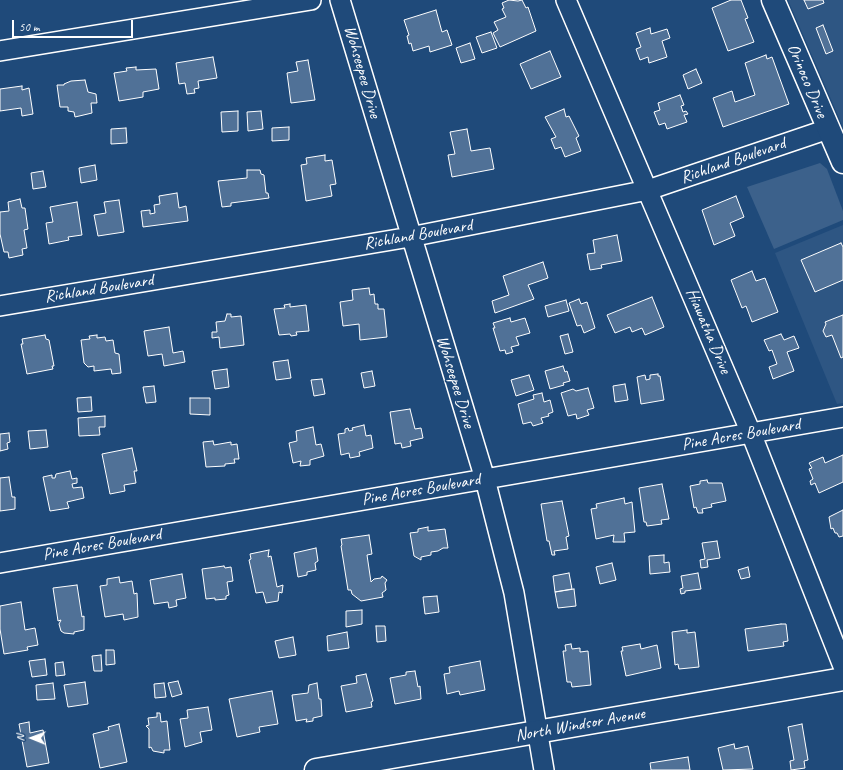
<!DOCTYPE html>
<html>
<head>
<meta charset="utf-8">
<style>
  body { margin:0 }
  #map { position:relative; width:843px; height:770px; overflow:hidden; background:#1f4a7a; font-family:Caveat,sans-serif }
  canvas { display:block }
  .north { position:absolute; left:12px; top:718px; width:40px; height:40px; -webkit-text-stroke:3px #1f4a7a; paint-order:stroke; rotate:271deg; font-size:11px; font-weight:700; line-height:16px; text-align:center; color:#fff }
  .north::after { content:''; display:block; margin:auto; width:14px; height:18px; background:#fff; clip-path:polygon(50% 0,100% 100%,50% 72%,0 100%) }
  .scale { position:absolute; left:12px; top:20px; width:121px; height:18px; box-sizing:border-box; border:2px solid #fff; border-top:0; padding-left:5px; font-size:12px; line-height:14px; white-space:nowrap; color:#fff; -webkit-text-stroke:3px #1f4a7a; paint-order:stroke }
</style>
</head>
<body>
<div id="map">
<canvas width="843" height="770"></canvas>
<div class="north">N</div>
<div class="scale">50 m</div>
</div>
<script>
const ctx = document.querySelector('canvas').getContext('2d');
ctx.lineJoin = 'round';
function fillPath(path, color) { ctx.fillStyle = color; ctx.fill(path, 'evenodd'); }
const poly = rows => new Path2D(rows.map(r => 'M' + r).join(''));
function stroke(path, color, width, dash) { ctx.strokeStyle = color; ctx.lineWidth = width; ctx.lineCap = dash ? 'butt' : 'round'; ctx.setLineDash(dash || []); ctx.stroke(path); }
function write(font, color, halo, rows, align = 'center') {
  ctx.font = font + ' Caveat,sans-serif'; ctx.lineWidth = 3; ctx.setLineDash([]); ctx.textBaseline = 'middle'; ctx.strokeStyle = halo; ctx.fillStyle = color; for (const [text, x, y, turn = 0] of rows) {
    ctx.save(); ctx.translate(x, y); ctx.rotate((+turn || 0) * Math.PI / 180); ctx.textAlign = isNaN(turn) ? turn : align; if (halo) ctx.strokeText(text, 0, 0); ctx.fillText(text, 0, 0); ctx.restore();
  }
}
const built = poly([
  [788,0,843,0,843,127],
  [843,225,843,403,837,404,775,253]
]);
const green = poly([
  [820,163,827,169,843,211,843,220,774,249,747,187]
]);
const building = poly([
  [509,0,518,1,522,0,526,8,528,7,536,31,500,47,493,33,498,30,494,22,506,17,502,9,504,8,502,3,509,0],
  [731,0,741,0,748,18,745,19,754,42,728,51,712,8,731,0],
  [804,0,823,0,824,3,808,9,804,0],
  [436,10,442,32,447,30,452,45,430,52,429,46,413,51,411,43,409,44,407,36,409,35,404,20,436,10],
  [823,25,833,51,826,54,816,28,823,25],
  [650,28,651,34,667,29,670,38,662,41,667,57,649,63,648,57,640,60,636,49,641,47,636,33,650,28],
  [491,32,497,48,482,53,476,37,491,32],
  [470,43,475,59,461,63,456,48,470,43],
  [550,51,561,77,531,89,520,64,550,51],
  [766,55,767,59,772,57,789,104,723,127,713,98,732,91,735,102,755,95,745,63,766,55],
  [213,57,217,78,198,81,199,88,194,89,195,93,187,94,185,83,179,84,176,63,213,57],
  [308,60,315,100,291,103,287,73,298,71,296,62,308,60],
  [136,67,136,70,156,69,159,89,143,92,143,97,119,101,114,73,127,71,126,68,136,67],
  [696,69,702,83,688,89,683,75,696,69],
  [85,80,88,92,96,94,97,103,91,103,92,113,75,117,74,112,68,111,68,107,60,107,57,85,64,85,64,84,71,81,85,80],
  [22,86,22,90,29,88,33,114,22,116,21,108,0,111,0,89,22,86],
  [680,95,684,105,681,106,683,112,686,111,688,114,684,115,687,122,667,129,665,123,659,125,654,112,660,110,658,103,680,95],
  [564,109,566,117,569,116,579,136,576,138,581,151,565,157,561,147,555,149,551,139,556,137,545,117,564,109],
  [238,111,238,131,222,132,221,112,238,111],
  [261,111,263,129,248,131,247,112,261,111],
  [289,127,289,140,272,141,272,128,289,127],
  [126,128,127,143,111,144,111,129,126,128],
  [467,129,471,151,490,148,494,169,452,177,448,155,455,154,450,132,467,129],
  [325,155,325,161,332,160,336,184,330,185,332,196,306,201,301,165,307,164,306,158,325,155],
  [95,165,97,180,81,183,79,168,95,165],
  [247,170,260,170,261,174,264,175,266,193,268,193,269,198,231,203,231,206,222,207,218,181,247,178,247,170],
  [43,171,46,187,33,189,31,173,43,171],
  [177,193,179,208,186,206,188,221,143,227,141,211,150,210,150,214,155,213,154,205,160,204,159,196,177,193],
  [736,196,744,217,730,223,735,236,714,245,702,210,736,196],
  [20,199,22,208,25,208,28,229,24,230,27,248,22,249,23,255,9,258,8,252,4,252,0,234,0,212,9,211,8,202,20,199],
  [119,200,124,232,98,236,94,215,106,213,104,202,119,200],
  [77,202,82,235,68,237,69,240,49,244,46,223,53,222,50,207,77,202],
  [617,235,622,261,601,265,602,268,590,270,587,254,595,253,593,240,617,235],
  [841,243,843,247,843,280,815,292,801,260,841,243],
  [543,262,548,278,528,285,534,299,495,313,492,301,509,295,503,276,543,262],
  [752,271,756,281,765,278,778,312,752,322,746,306,742,308,731,280,752,271],
  [369,288,370,295,374,294,375,304,378,304,378,309,384,309,387,337,360,340,359,324,343,326,340,302,353,300,352,290,369,288],
  [652,297,664,327,645,335,642,328,632,332,630,327,615,333,607,315,652,297],
  [579,299,581,304,587,302,595,328,584,333,581,325,577,326,569,303,579,299],
  [566,300,569,311,548,317,545,306,566,300],
  [290,304,290,307,306,305,309,331,296,332,297,335,291,336,290,334,279,335,274,309,285,308,284,305,290,304],
  [227,314,231,314,231,317,241,316,244,345,220,348,219,337,212,338,212,332,217,332,216,322,225,321,227,314],
  [843,315,843,357,841,358,832,335,826,337,823,331,826,324,825,322,843,315],
  [510,318,511,322,525,318,530,333,516,337,519,345,511,347,513,352,506,354,505,350,500,351,493,328,495,328,493,323,510,318],
  [169,327,173,353,183,351,185,362,164,366,162,354,148,356,144,331,169,327],
  [568,334,573,352,565,354,560,336,568,334],
  [781,334,784,340,794,336,799,348,787,352,794,371,773,379,769,367,777,364,772,350,769,351,764,340,781,334],
  [45,335,46,339,49,340,54,366,52,366,53,369,27,374,21,344,23,344,22,339,45,335],
  [97,335,97,338,105,337,106,341,113,340,115,353,119,354,121,373,112,374,111,369,94,371,94,366,88,367,84,363,81,340,90,339,89,336,97,335],
  [288,360,291,378,276,380,273,362,288,360],
  [563,366,565,372,567,371,570,381,563,383,564,385,550,389,545,371,563,366],
  [227,369,229,387,215,389,212,371,227,369],
  [372,371,375,386,364,388,361,373,372,371],
  [658,374,658,376,660,376,664,400,641,404,637,377,645,375,646,380,650,379,650,375,658,374],
  [529,375,534,390,516,396,511,380,529,375],
  [322,379,325,394,314,396,311,380,322,379],
  [625,384,628,400,615,402,613,386,625,384],
  [154,386,156,402,146,403,143,387,154,386],
  [588,388,594,408,587,410,589,415,577,419,576,414,568,416,561,393,573,389,576,391,588,388],
  [542,393,544,402,550,400,553,412,548,414,549,416,541,418,543,423,533,426,531,422,523,424,518,404,534,399,533,395,542,393],
  [91,397,92,411,78,412,77,398,91,397],
  [190,398,210,398,210,415,190,414,190,398],
  [410,409,415,429,421,428,423,438,410,441,411,446,402,448,401,443,395,444,390,412,410,409],
  [105,416,105,427,99,427,100,435,79,436,78,418,105,416],
  [364,425,366,436,371,435,373,448,359,452,360,456,350,458,349,453,341,455,338,434,345,433,345,429,348,428,349,431,353,430,352,428,364,425],
  [313,427,316,445,321,444,324,456,310,460,310,465,300,466,301,461,293,463,289,443,297,441,296,431,313,427],
  [46,430,48,447,30,449,28,431,46,430],
  [9,433,10,442,7,443,8,449,0,451,0,434,9,433],
  [213,441,214,445,231,442,231,445,237,444,239,459,234,459,235,463,225,464,225,466,206,467,203,442,213,441],
  [132,448,137,471,134,471,136,483,124,485,125,491,110,494,102,454,132,448],
  [843,455,843,482,819,493,815,483,811,485,810,481,813,479,809,469,812,468,809,463,823,457,825,463,843,455],
  [70,471,72,479,77,478,77,483,72,484,73,488,82,487,84,498,67,502,69,508,50,511,43,477,52,475,52,478,55,478,56,474,70,471],
  [9,477,12,497,15,497,15,509,0,511,0,478,9,477],
  [707,480,708,483,722,483,726,501,711,504,712,507,702,509,703,513,698,513,696,507,694,508,690,486,700,484,700,481,707,480],
  [662,484,669,519,661,520,662,524,647,526,646,522,644,522,639,488,662,484],
  [624,498,625,504,632,502,635,532,624,533,625,542,613,542,614,535,596,539,591,509,597,508,596,504,624,498],
  [562,501,569,536,566,537,568,549,554,551,555,555,552,555,549,541,547,541,541,504,562,501],
  [843,510,843,536,839,537,837,533,835,533,833,528,831,529,829,517,843,510],
  [428,527,428,531,445,529,448,548,443,548,438,551,431,552,431,555,421,557,421,560,414,556,410,533,418,532,418,529,428,527],
  [369,535,372,554,367,555,371,582,374,579,381,578,382,576,387,580,385,583,386,590,382,593,383,597,361,601,352,594,351,590,348,590,341,546,342,545,341,539,369,535],
  [717,541,720,558,707,560,708,567,701,568,700,560,705,559,702,543,717,541],
  [316,548,318,561,315,563,316,570,307,572,307,575,298,577,294,553,316,548],
  [269,550,268,557,271,556,277,587,283,585,282,593,279,592,278,601,266,603,263,592,256,593,249,560,251,559,250,554,269,550],
  [664,555,664,563,669,562,670,572,650,574,649,556,664,555],
  [612,563,616,580,600,584,596,567,612,563],
  [224,566,225,568,231,567,233,581,227,582,229,595,226,596,226,599,215,600,215,598,206,599,202,569,224,566],
  [748,567,750,577,741,579,738,570,748,567],
  [569,573,572,589,555,592,553,576,569,573],
  [698,573,701,589,685,591,685,593,681,594,680,589,683,588,681,576,698,573],
  [182,574,186,598,176,600,177,606,169,608,168,602,154,604,150,580,182,574],
  [119,577,120,583,132,581,134,594,137,593,138,617,124,620,123,614,105,617,100,586,107,585,107,579,119,577],
  [77,585,82,617,84,616,84,630,74,632,74,634,64,633,61,631,59,624,61,620,58,621,53,588,77,585],
  [574,589,576,606,558,608,555,592,574,589],
  [437,596,439,612,425,614,423,597,437,596],
  [21,602,25,630,35,628,38,645,27,647,28,650,4,654,0,629,0,606,21,602],
  [362,610,362,624,346,627,346,611,362,610],
  [781,624,786,624,788,641,783,642,784,646,748,651,745,629,781,624],
  [376,626,385,626,386,641,377,642,376,626],
  [687,630,687,633,695,632,699,667,679,669,678,664,675,665,672,632,687,630],
  [347,632,349,648,328,651,327,636,347,632],
  [293,637,296,655,279,658,275,641,293,637],
  [571,644,572,649,580,648,580,652,588,651,591,685,572,687,571,682,567,682,563,651,566,651,565,645,571,644],
  [640,644,641,649,657,645,661,668,626,676,621,651,623,651,622,647,640,644],
  [106,650,114,650,115,664,106,665,106,650],
  [101,655,102,671,94,671,92,656,101,655],
  [45,659,47,675,32,677,29,661,45,659],
  [480,661,485,690,460,695,459,691,447,694,444,674,450,673,449,667,480,661],
  [63,662,65,675,56,676,55,663,63,662],
  [415,671,418,687,420,686,421,699,395,704,390,678,406,675,406,672,415,671],
  [366,674,373,701,371,702,372,707,346,712,341,686,357,683,356,676,366,674],
  [178,681,182,694,172,697,168,683,178,681],
  [85,682,88,704,68,707,64,685,85,682],
  [53,683,55,699,37,700,36,685,53,683],
  [164,683,166,697,155,698,154,684,164,683],
  [317,683,319,699,321,699,322,716,313,718,313,721,306,722,307,719,296,721,292,695,308,693,309,685,317,683],
  [272,691,278,724,259,727,260,732,237,737,229,699,272,691],
  [208,707,212,730,200,732,202,742,185,747,180,719,188,718,187,710,208,707],
  [157,713,160,713,161,722,167,721,170,750,164,750,164,753,153,751,151,747,149,748,149,729,146,726,149,725,148,718,157,717,157,713],
  [29,722,30,733,43,730,49,763,27,767,19,724,29,722],
  [119,724,127,762,100,768,93,734,109,730,108,727,119,724],
  [802,724,808,760,804,761,805,768,791,770,790,761,794,760,788,727,802,724],
  [734,744,735,749,748,746,753,769,723,770,718,748,734,744],
  [688,757,690,770,651,770,650,763,688,757]
]);
const minor = poly([
  [340,0,485,479,514,593,544,770],
  [566,0,751,433,843,666],
  [0,51,311,0],
  [0,306,410,237,648,190,828,129],
  [0,563,843,417]
]);
const tertiary = poly([
  [773,0,843,162],
  [316,770,843,679]
]);
const streetNames = [
  ["Wohseepee Drive",362,72,74],
  ["Orinoco Drive",807,81,67],
  ["Richland Boulevard",733,161,-19],
  ["Richland Boulevard",418,235,-10],
  ["Richland Boulevard",99,289,-9],
  ["Hiawatha Drive",708,331,67],
  ["Wohseepee Drive",455,382,73],
  ["Pine Acres Boulevard",741,435,-10],
  ["Pine Acres Boulevard",421,490,-10],
  ["Pine Acres Boulevard",102,545,-10],
  ["North Windsor Avenue",580,725,-10]
];
fillPath(built, '#2e5683');
fillPath(green, '#3c618b');
fillPath(building, '#507197');
stroke(building, '#fff', 1);
stroke(minor, '#fff', 22);
stroke(tertiary, '#fff', 25);
stroke(minor, '#1f4a7a', 19);
stroke(tertiary, '#1f4a7a', 22);
write('17px', '#fff', '#1f4a7a', streetNames);
</script>
</body>
</html>
